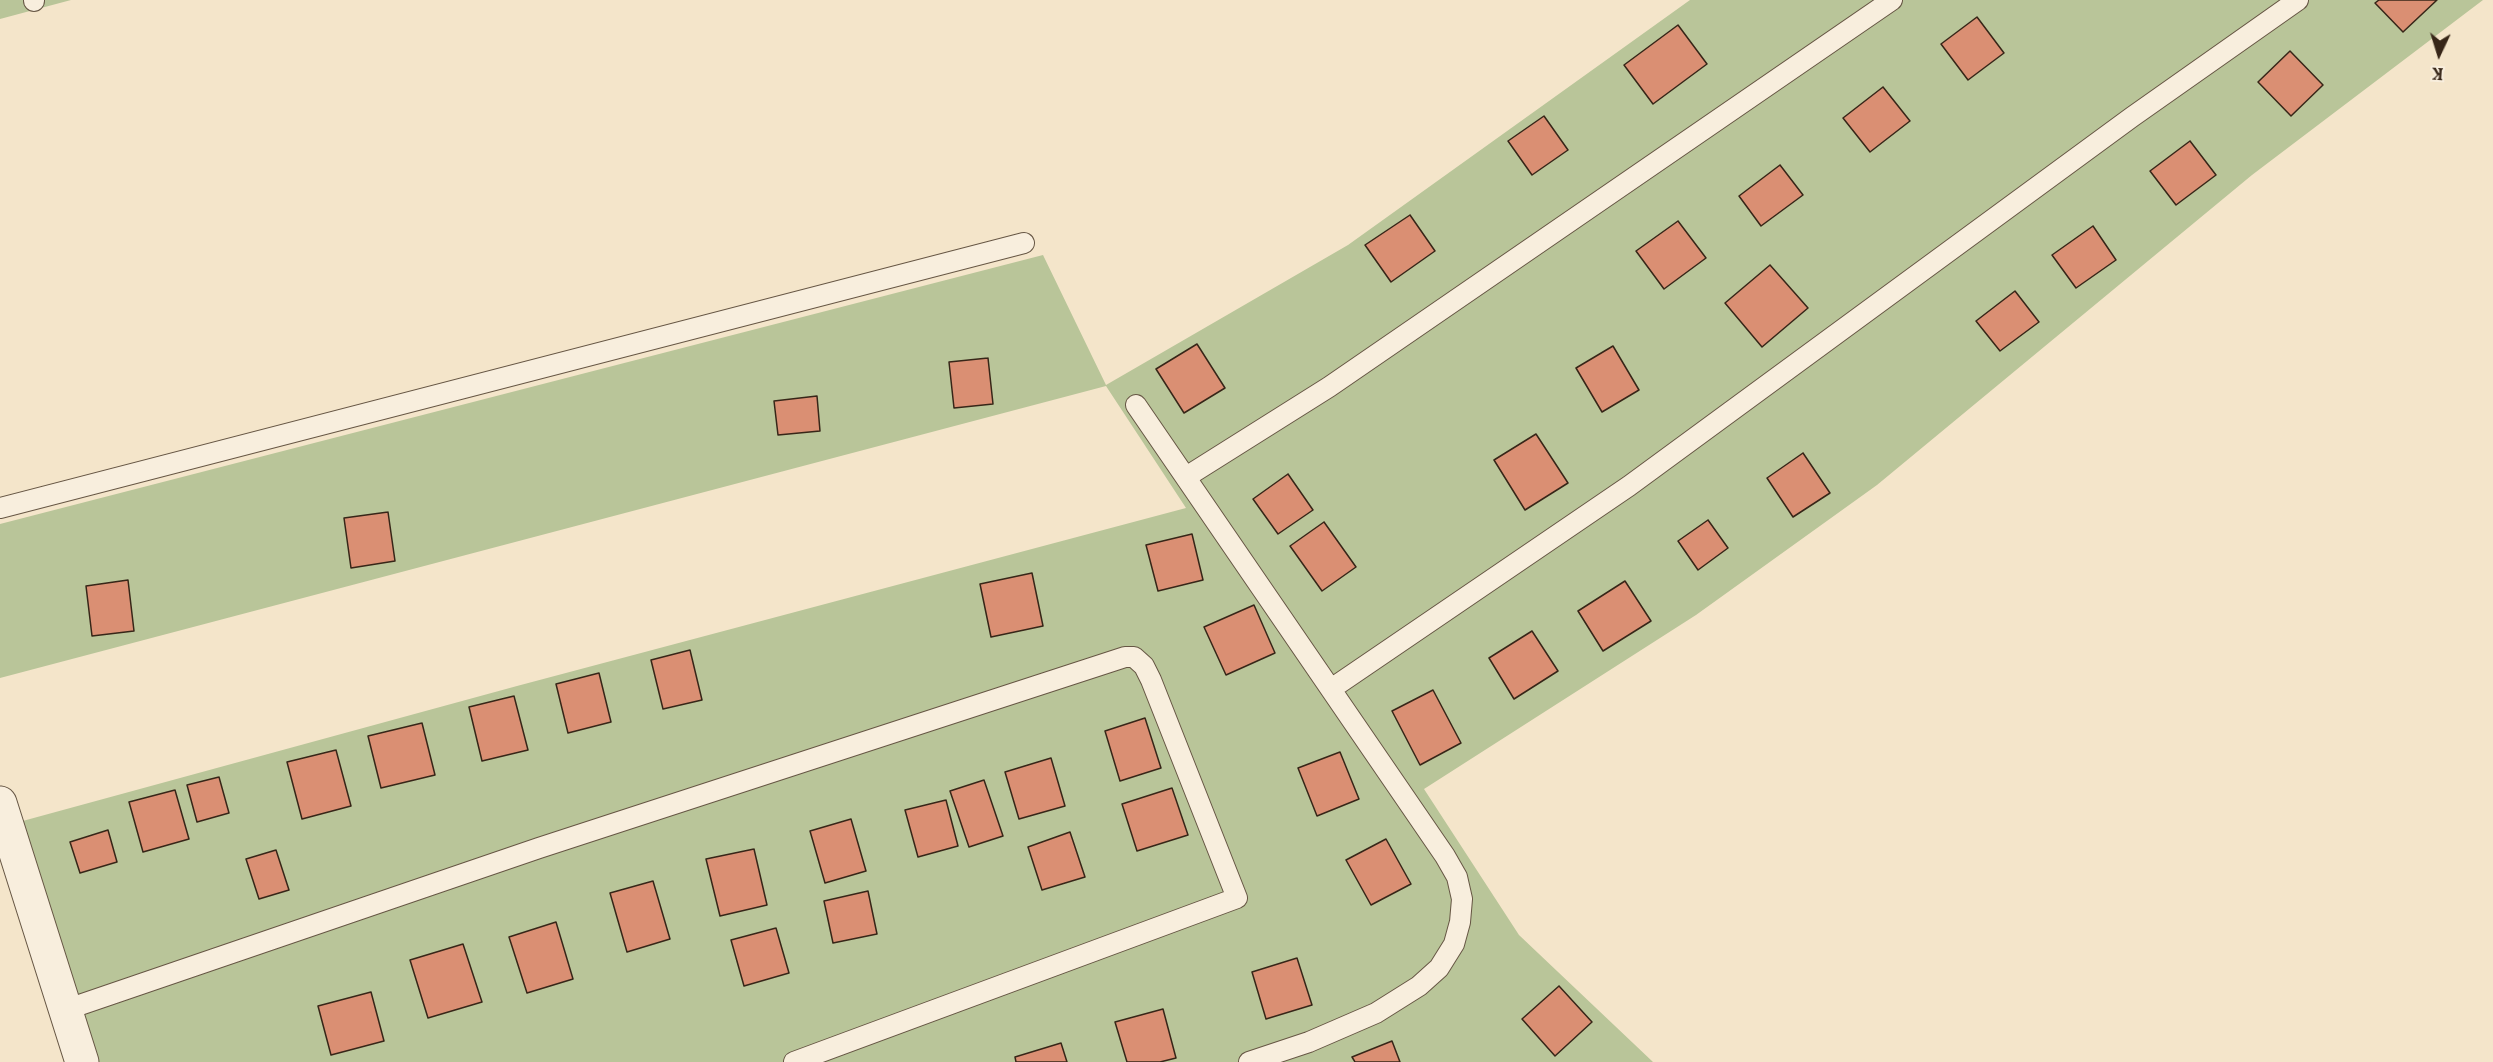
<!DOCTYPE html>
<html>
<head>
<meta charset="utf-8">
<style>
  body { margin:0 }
  #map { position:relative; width:2493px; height:1062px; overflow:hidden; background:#f4e5ca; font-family:Vollkorn,serif }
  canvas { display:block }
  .north { position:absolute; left:2409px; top:24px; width:60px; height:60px; -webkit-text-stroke:4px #f8eedd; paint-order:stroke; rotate:184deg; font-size:16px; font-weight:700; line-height:24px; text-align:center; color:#372618 }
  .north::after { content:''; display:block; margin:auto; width:21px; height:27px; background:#372618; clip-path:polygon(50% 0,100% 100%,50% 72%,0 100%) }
</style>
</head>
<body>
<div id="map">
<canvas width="2493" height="1062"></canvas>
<div class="north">K</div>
</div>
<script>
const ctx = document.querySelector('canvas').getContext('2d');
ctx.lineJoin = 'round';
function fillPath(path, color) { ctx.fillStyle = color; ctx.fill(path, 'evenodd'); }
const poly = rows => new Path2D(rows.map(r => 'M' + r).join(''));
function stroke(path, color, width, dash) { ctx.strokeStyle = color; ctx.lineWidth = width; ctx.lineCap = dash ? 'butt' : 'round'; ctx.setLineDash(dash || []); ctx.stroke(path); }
const green = poly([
  [0,0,71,0,0,19],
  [1690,0,2483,0,2252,175,1877,485,1696,615,1424,789,1519,935,1653,1062,98,1062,19,822,517,686,1186,508,1106,386,0,678,0,524,1043,255,1106,385,1348,245]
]);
const building = poly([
  [2379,0,2437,0,2403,32,2375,3,2379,0],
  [1977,17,2004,53,1968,80,1941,44,1977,17],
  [1678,25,1707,64,1653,104,1624,65,1678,25],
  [2290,51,2323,85,2291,116,2258,82,2290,51],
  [1883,87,1910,121,1870,152,1843,118,1883,87],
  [1544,116,1568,150,1532,175,1508,141,1544,116],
  [2190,141,2216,175,2176,205,2150,171,2190,141],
  [1780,165,1803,195,1761,226,1739,196,1780,165],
  [1410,215,1435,251,1391,282,1365,245,1410,215],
  [1678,221,1706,258,1664,289,1636,251,1678,221],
  [2093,226,2116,260,2076,288,2052,255,2093,226],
  [1770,265,1808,308,1762,347,1725,303,1770,265],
  [2015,291,2039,322,2000,351,1976,321,2015,291],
  [1197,344,1225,388,1184,413,1156,369,1197,344],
  [1613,346,1639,390,1602,412,1576,368,1613,346],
  [988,358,993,404,954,408,949,362,988,358],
  [817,396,820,431,778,435,774,401,817,396],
  [1536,434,1568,483,1525,510,1494,460,1536,434],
  [1803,453,1830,493,1793,517,1767,478,1803,453],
  [1288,474,1313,510,1278,534,1253,499,1288,474],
  [388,512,395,561,351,568,344,518,388,512],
  [1708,520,1728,548,1698,570,1678,541,1708,520],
  [1324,522,1356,567,1322,591,1290,546,1324,522],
  [1192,534,1203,580,1158,591,1146,545,1192,534],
  [1032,573,1043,626,991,637,980,584,1032,573],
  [128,580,134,631,92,636,86,586,128,580],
  [1625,581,1651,621,1603,651,1578,611,1625,581],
  [1254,605,1275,653,1226,675,1204,627,1254,605],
  [1532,631,1558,671,1514,699,1489,658,1532,631],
  [690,650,702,700,663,709,651,660,690,650],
  [599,673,611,722,568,733,556,684,599,673],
  [1433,690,1461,743,1420,765,1392,711,1433,690],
  [514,696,528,750,482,761,469,707,514,696],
  [1145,718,1161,768,1120,781,1105,731,1145,718],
  [422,723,435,775,381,788,368,736,422,723],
  [336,750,351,806,302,819,287,762,336,750],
  [1340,752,1359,799,1317,816,1298,768,1340,752],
  [1051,758,1065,806,1019,819,1005,772,1051,758],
  [219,777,229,813,197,822,187,785,219,777],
  [984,780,1003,836,969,847,950,791,984,780],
  [1172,788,1188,835,1137,851,1122,804,1172,788],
  [175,790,189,839,143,852,129,802,175,790],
  [946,800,958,846,918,857,905,810,946,800],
  [851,819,866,871,825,883,810,831,851,819],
  [108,830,117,862,80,873,70,842,108,830],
  [1070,832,1085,877,1042,890,1028,847,1070,832],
  [1386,839,1411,884,1371,905,1346,860,1386,839],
  [754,849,767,905,720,916,706,859,754,849],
  [276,850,289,890,259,899,246,859,276,850],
  [653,881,670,939,627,952,610,893,653,881],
  [868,891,877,934,833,943,824,901,868,891],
  [556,922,573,979,527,993,509,937,556,922],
  [776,928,789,973,744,986,731,940,776,928],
  [463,944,482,1002,428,1018,410,960,463,944],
  [1297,958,1312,1005,1266,1019,1252,972,1297,958],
  [1559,986,1592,1022,1555,1056,1522,1019,1559,986],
  [371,992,384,1041,331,1055,318,1006,371,992],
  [1163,1009,1176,1058,1160,1062,1127,1062,1115,1022,1163,1009],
  [1392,1041,1400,1062,1355,1062,1352,1057,1392,1041],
  [1061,1043,1067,1062,1016,1062,1015,1057,1061,1043]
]);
const lane = poly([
  [34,0,34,1],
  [1136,405,1445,856,1457,877,1462,899,1460,922,1454,944,1439,968,1419,986,1376,1013,1309,1042,1249,1062],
  [1186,477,1329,387,1892,0],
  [0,508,1024,243],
  [1331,689,1629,486,2132,117,2298,0],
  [65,1010,539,848,1125,657,1134,657,1144,666,1151,680,1237,898,794,1062]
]);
const street = poly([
  [0,803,82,1062]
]);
fillPath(green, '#b9c599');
fillPath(building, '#da8f73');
stroke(building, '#372618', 1.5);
stroke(lane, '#665644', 22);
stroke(street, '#665644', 35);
stroke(lane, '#f8eedd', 20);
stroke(street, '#f8eedd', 33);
</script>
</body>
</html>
